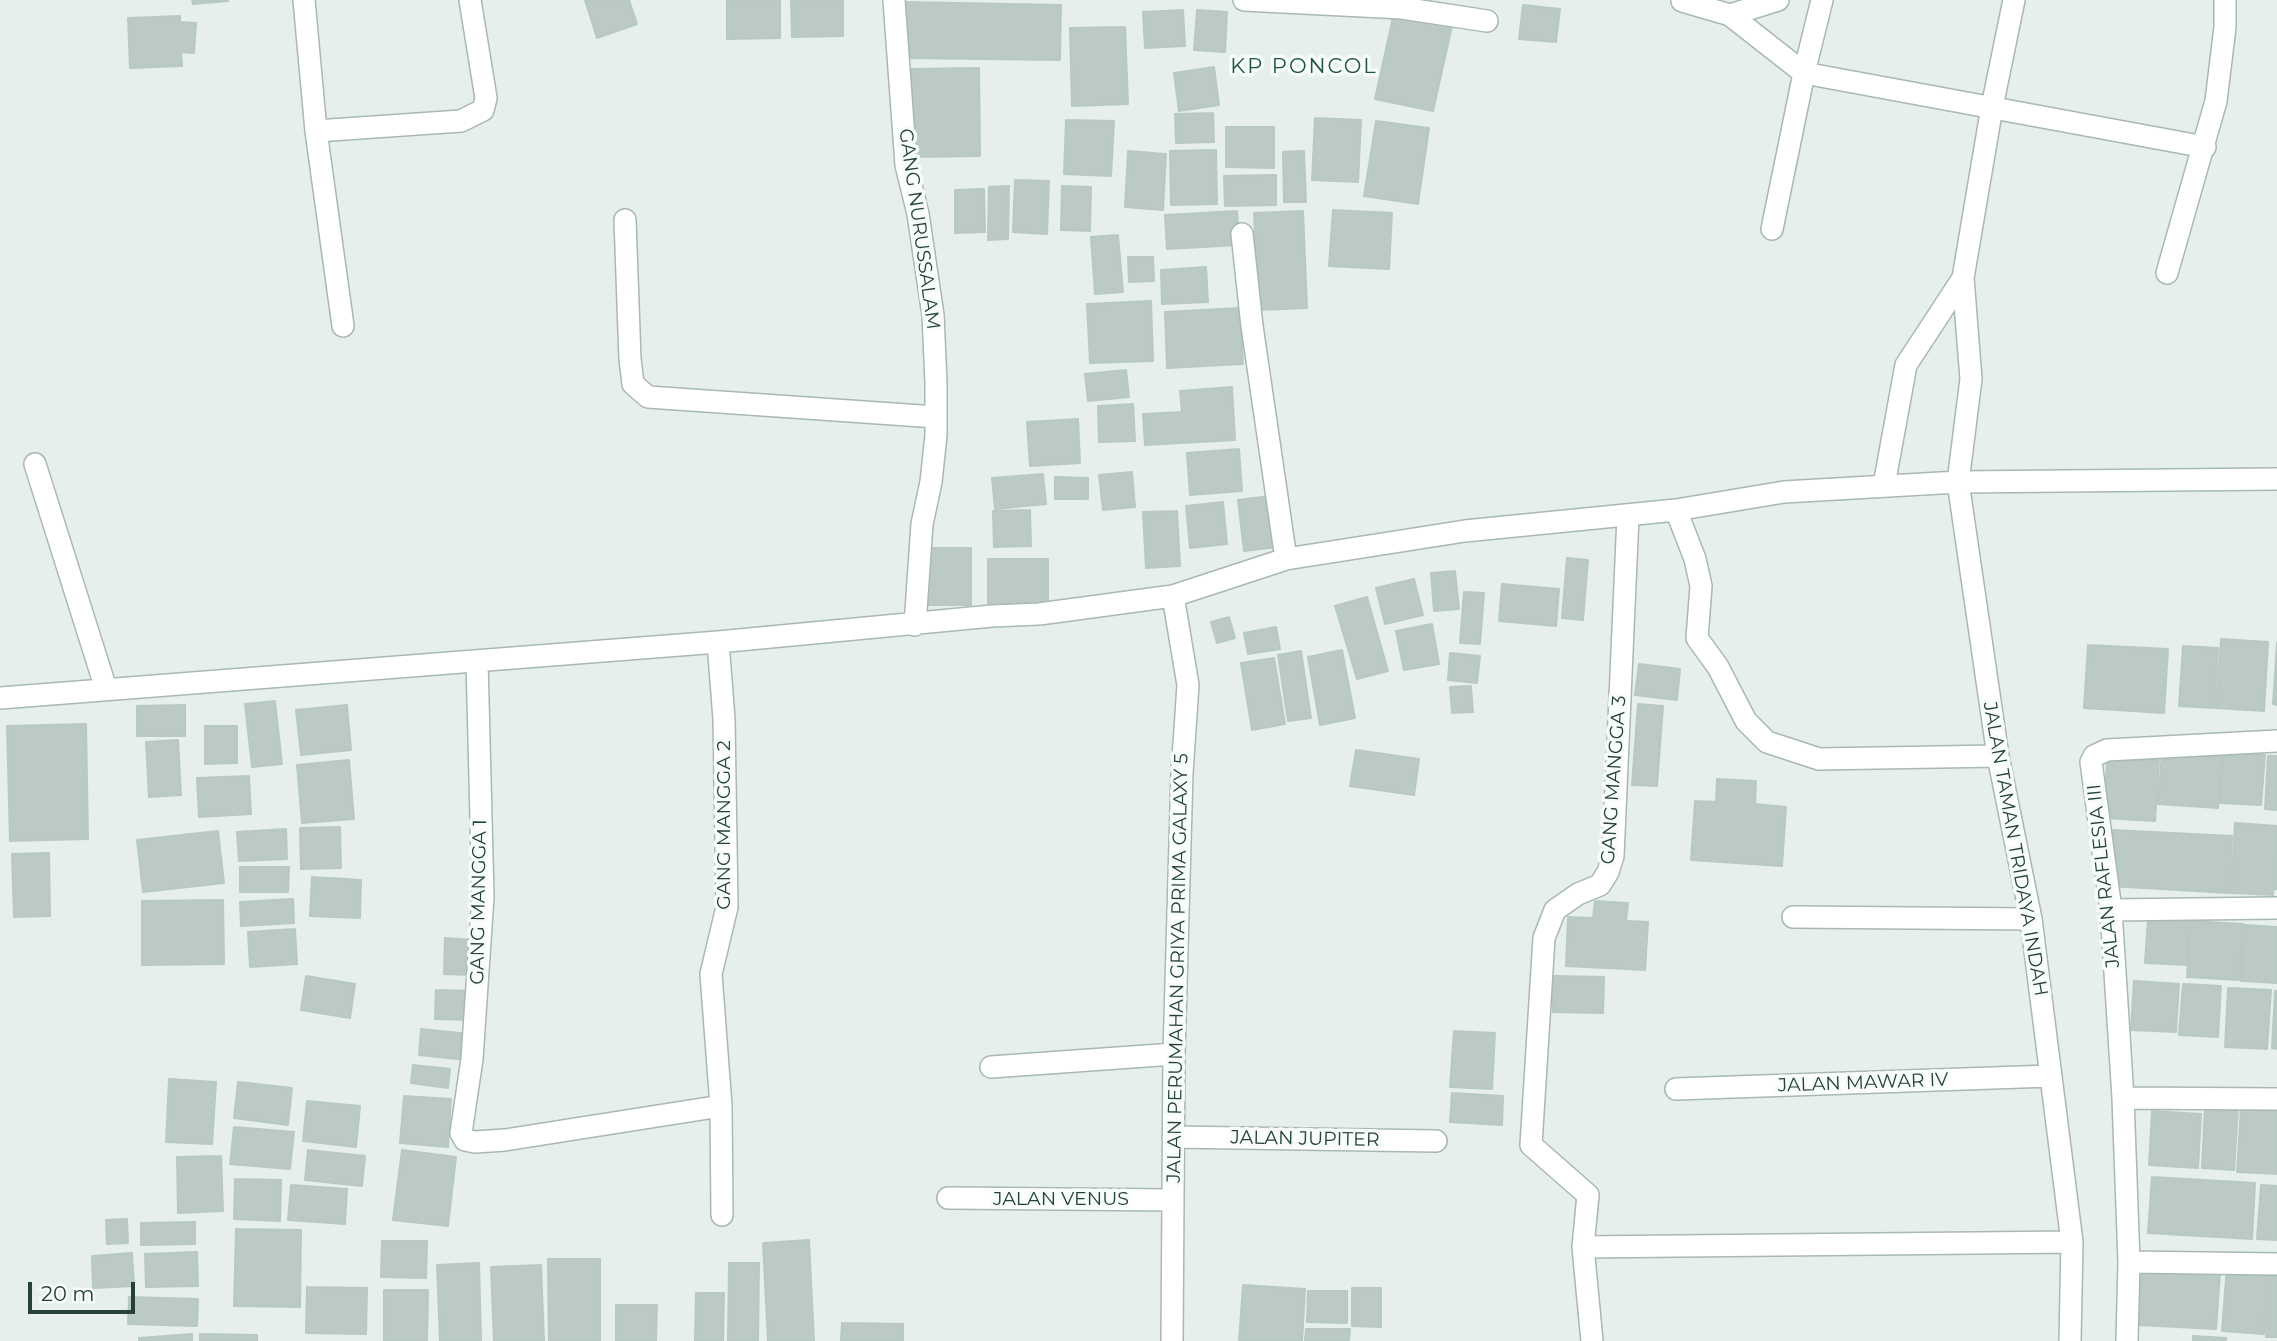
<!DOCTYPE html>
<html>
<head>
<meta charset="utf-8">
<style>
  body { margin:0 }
  #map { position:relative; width:2277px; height:1341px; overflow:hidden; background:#e6efeb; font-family:Montserrat,sans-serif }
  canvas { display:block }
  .scale { position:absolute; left:28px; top:1282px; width:107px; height:32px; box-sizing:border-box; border:4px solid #24423a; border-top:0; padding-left:9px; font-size:21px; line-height:24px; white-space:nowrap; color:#24423a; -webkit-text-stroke:5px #f7fbf9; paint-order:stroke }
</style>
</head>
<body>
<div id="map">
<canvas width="2277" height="1341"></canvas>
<div class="scale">20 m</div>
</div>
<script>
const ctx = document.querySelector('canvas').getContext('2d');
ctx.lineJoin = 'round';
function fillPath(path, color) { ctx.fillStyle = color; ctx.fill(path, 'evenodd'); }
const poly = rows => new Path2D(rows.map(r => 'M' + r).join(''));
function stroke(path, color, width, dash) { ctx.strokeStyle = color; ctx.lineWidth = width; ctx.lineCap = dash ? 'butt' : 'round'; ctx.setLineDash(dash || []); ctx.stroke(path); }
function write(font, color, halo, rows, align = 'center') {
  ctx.font = font + ' Montserrat,sans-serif'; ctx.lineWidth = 7; ctx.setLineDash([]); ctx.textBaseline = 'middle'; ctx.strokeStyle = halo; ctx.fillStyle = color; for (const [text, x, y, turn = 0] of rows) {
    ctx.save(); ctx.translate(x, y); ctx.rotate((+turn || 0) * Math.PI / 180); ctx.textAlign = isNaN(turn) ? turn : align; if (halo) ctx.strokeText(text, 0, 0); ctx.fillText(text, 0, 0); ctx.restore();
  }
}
const building = poly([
  [192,0,228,0,228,1,193,4,192,0],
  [585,0,629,0,637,24,597,38,585,0],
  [727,0,780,0,780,38,727,39,727,0],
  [791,0,843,0,843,36,792,37,791,0],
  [904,2,1061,5,1060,60,904,58,904,2],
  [1523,5,1560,9,1556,42,1519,39,1523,5],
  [1183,10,1185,46,1145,48,1143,12,1183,10],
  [1197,10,1227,12,1225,52,1194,50,1197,10],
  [1394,13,1452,26,1433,111,1375,99,1394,13],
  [180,16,180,22,196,23,194,53,181,52,182,66,130,68,128,18,180,16],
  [1125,27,1128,104,1072,106,1070,28,1125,27],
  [1214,67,1219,105,1179,111,1174,73,1214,67],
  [979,68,980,156,912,157,911,69,979,68],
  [1213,113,1214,142,1176,143,1175,114,1213,113],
  [1315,118,1361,120,1358,182,1312,180,1315,118],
  [1066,120,1114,121,1111,176,1064,174,1066,120],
  [1376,121,1429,128,1418,204,1364,196,1376,121],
  [1226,127,1274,127,1274,168,1226,167,1226,127],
  [1216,150,1217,204,1171,205,1170,151,1216,150],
  [1128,151,1166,154,1163,210,1125,207,1128,151],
  [1304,151,1306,202,1284,202,1283,152,1304,151],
  [1276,175,1276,205,1225,206,1224,176,1276,175],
  [1015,180,1049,181,1047,234,1013,232,1015,180],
  [1009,186,1008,239,988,240,989,187,1009,186],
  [1062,186,1091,187,1090,231,1061,230,1062,186],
  [984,189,985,232,955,233,955,190,984,189],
  [1333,210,1392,213,1389,269,1329,266,1333,210],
  [1237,211,1239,245,1167,249,1165,215,1237,211],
  [1303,211,1307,308,1258,310,1254,213,1303,211],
  [1118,235,1123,292,1095,294,1091,237,1118,235],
  [1128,257,1153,257,1154,281,1129,282,1128,257],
  [1206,267,1208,302,1162,304,1161,270,1206,267],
  [1151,301,1153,361,1090,363,1087,304,1151,301],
  [1240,308,1243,364,1167,368,1165,312,1240,308],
  [1126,370,1129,397,1088,401,1085,374,1126,370],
  [1232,387,1235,440,1145,445,1143,414,1182,412,1180,391,1232,387],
  [1133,404,1135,441,1099,442,1098,406,1133,404],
  [1078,419,1080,463,1030,466,1027,422,1078,419],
  [1239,449,1242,491,1190,495,1187,453,1239,449],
  [1132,472,1135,507,1103,510,1099,475,1132,472],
  [1043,474,1046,504,995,509,992,478,1043,474],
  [1055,477,1088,478,1088,499,1055,499,1055,477],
  [1271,496,1278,547,1244,551,1238,500,1271,496],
  [1223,502,1227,544,1190,548,1186,506,1223,502],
  [1030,510,1031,546,994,547,993,511,1030,510],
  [1177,511,1180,566,1146,568,1143,512,1177,511],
  [928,548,971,548,971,605,928,605,928,548],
  [1567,558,1588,560,1583,620,1562,618,1567,558],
  [988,559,1048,559,1048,604,988,605,988,559],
  [1455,571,1459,609,1434,611,1431,573,1455,571],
  [1414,579,1423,615,1385,624,1376,588,1414,579],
  [1502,584,1559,589,1556,626,1499,621,1502,584],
  [1464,592,1484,593,1480,644,1460,643,1464,592],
  [1367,597,1388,671,1357,679,1335,606,1367,597],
  [1229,617,1235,638,1217,643,1211,622,1229,617],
  [1432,624,1439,664,1404,670,1396,631,1432,624],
  [1276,627,1280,649,1248,654,1244,633,1276,627],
  [2221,639,2268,642,2264,711,2216,708,2221,639],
  [2277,643,2277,705,2273,704,2277,643],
  [2088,645,2168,649,2164,713,2084,708,2088,645],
  [2183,646,2218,648,2214,708,2179,706,2183,646],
  [1342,650,1355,718,1320,725,1308,657,1342,650],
  [1301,651,1311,718,1288,721,1278,655,1301,651],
  [1450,653,1480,656,1477,683,1448,680,1450,653],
  [1274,658,1285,724,1252,730,1241,663,1274,658],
  [1639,664,1680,669,1677,700,1635,695,1639,664],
  [1471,686,1473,712,1452,713,1450,687,1471,686],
  [275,701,282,764,252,767,245,704,275,701],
  [1638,704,1663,706,1657,786,1632,785,1638,704],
  [185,705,185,736,137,736,137,706,185,705],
  [347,705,351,750,301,755,296,710,347,705],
  [86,724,88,839,10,841,7,726,86,724],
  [205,726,237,726,237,763,205,764,205,726],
  [178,740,181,795,149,797,146,742,178,740],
  [1356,750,1419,759,1414,795,1350,786,1356,750],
  [2162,752,2222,756,2218,808,2158,804,2162,752],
  [2223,753,2265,755,2261,805,2220,803,2223,753],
  [2268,756,2277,756,2277,810,2265,809,2268,756],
  [2107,758,2159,760,2155,821,2104,818,2107,758],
  [349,760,354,819,302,823,297,765,349,760],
  [249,776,251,814,199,817,197,778,249,776],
  [1717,779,1756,781,1755,804,1786,807,1782,866,1691,860,1695,801,1716,802,1717,779],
  [2235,823,2277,826,2273,895,2231,893,2235,823],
  [340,827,341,868,301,869,300,828,340,827],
  [286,829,287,859,239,861,237,832,286,829],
  [2113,830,2232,836,2229,893,2109,886,2113,830],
  [218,831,224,883,143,892,137,840,218,831],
  [2277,833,2277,889,2274,889,2277,833],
  [49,853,50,916,14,917,12,854,49,853],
  [240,867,289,867,288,892,240,892,240,867],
  [312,877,361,880,360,918,310,916,312,877],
  [293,899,294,923,241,926,240,902,293,899],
  [223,900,224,964,142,965,142,901,223,900],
  [1595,901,1628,903,1626,921,1648,922,1645,970,1566,966,1568,917,1593,918,1595,901],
  [2148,918,2190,920,2187,965,2145,963,2148,918],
  [2190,921,2243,924,2239,980,2187,977,2190,921],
  [2244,925,2277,927,2277,983,2241,981,2244,925],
  [295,929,297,964,250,967,248,932,295,929],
  [445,938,473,940,472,975,444,974,445,938],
  [306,976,355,984,350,1018,301,1010,306,976],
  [1553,976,1604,977,1603,1013,1553,1012,1553,976],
  [2134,981,2179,984,2176,1032,2131,1030,2134,981],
  [2183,984,2221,986,2218,1037,2179,1035,2183,984],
  [2228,988,2271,990,2267,1049,2225,1047,2228,988],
  [436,990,471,991,471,1020,435,1019,436,990],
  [2275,991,2277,991,2277,1049,2272,1048,2275,991],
  [421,1029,470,1034,467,1060,419,1055,421,1029],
  [1454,1031,1495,1033,1492,1089,1450,1087,1454,1031],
  [413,1065,450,1069,448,1088,411,1083,413,1065],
  [169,1079,216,1082,212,1144,166,1142,169,1079],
  [238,1082,292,1088,288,1125,234,1118,238,1082],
  [1452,1093,1503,1096,1502,1125,1450,1122,1452,1093],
  [404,1096,451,1099,448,1147,400,1143,404,1096],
  [307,1101,360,1106,356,1147,303,1141,307,1101],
  [2205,1106,2238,1108,2234,1170,2202,1168,2205,1106],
  [2241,1107,2277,1109,2277,1174,2237,1172,2241,1107],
  [2152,1111,2201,1114,2198,1168,2149,1165,2152,1111],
  [234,1127,294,1132,290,1169,230,1164,234,1127],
  [308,1150,365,1156,362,1186,305,1180,308,1150],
  [402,1150,456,1157,448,1226,393,1220,402,1150],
  [221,1156,223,1211,178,1213,177,1157,221,1156],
  [2152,1177,2255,1183,2252,1239,2148,1233,2152,1177],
  [235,1179,281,1180,280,1221,234,1219,235,1179],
  [291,1185,347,1189,345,1224,288,1220,291,1185],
  [2261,1185,2277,1186,2277,1240,2257,1239,2261,1185],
  [127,1219,128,1243,107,1244,106,1220,127,1219],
  [195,1222,195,1244,141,1245,141,1223,195,1222],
  [236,1229,301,1230,300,1307,234,1306,236,1229],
  [809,1240,814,1341,768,1341,763,1243,809,1240],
  [382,1241,427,1241,426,1278,381,1277,382,1241],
  [197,1252,198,1286,146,1287,145,1254,197,1252],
  [132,1253,134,1286,93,1288,92,1256,132,1253],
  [548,1259,600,1259,600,1341,549,1341,548,1259],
  [479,1263,481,1341,440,1341,437,1265,479,1263],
  [729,1263,759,1263,758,1341,728,1341,729,1263],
  [541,1265,544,1341,494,1341,491,1267,541,1265],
  [2227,1266,2268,1268,2264,1334,2222,1331,2227,1266],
  [2270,1269,2277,1269,2277,1337,2266,1337,2270,1269],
  [2142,1270,2220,1274,2216,1329,2138,1325,2142,1270],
  [1243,1285,1305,1289,1302,1341,1239,1341,1243,1285],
  [307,1287,367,1288,366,1334,306,1333,307,1287],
  [1352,1288,1381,1288,1381,1327,1352,1326,1352,1288],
  [384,1290,428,1290,427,1341,384,1341,384,1290],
  [1308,1291,1347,1291,1347,1323,1307,1322,1308,1291],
  [696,1293,724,1293,723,1341,695,1341,696,1293],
  [129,1297,198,1299,197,1326,128,1324,129,1297],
  [616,1305,657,1305,656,1341,616,1341,616,1305],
  [842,1323,903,1324,903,1341,841,1341,842,1323],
  [1306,1329,1350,1329,1349,1341,1305,1341,1306,1329],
  [192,1334,192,1341,139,1341,139,1338,192,1334],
  [200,1334,257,1335,257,1341,200,1341,200,1334],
  [2193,1336,2226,1338,2226,1341,2193,1341,2193,1336]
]);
const minor = poly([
  [304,0,316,131,343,326],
  [894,0,906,165,918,214,933,315,936,383,936,435,931,482,922,524,915,625],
  [1244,0,1402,8,1487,21],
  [2014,0,1992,107,1963,278,1971,379,1958,482,1998,756,2031,919,2072,1242,2070,1341],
  [1682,1,1730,15,1778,0],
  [1730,15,1804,73,2205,147],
  [316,131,461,121,483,110,486,98,470,0],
  [625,220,630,359,633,384,648,397,936,417],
  [1772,229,1804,73,1822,0],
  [1242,234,1252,326,1286,559],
  [2167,273,2216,101,2225,27,2225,0],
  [35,464,106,689],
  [1884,485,1906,365,1963,278],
  [1676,510,1695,559,1701,586,1697,638,1718,667,1746,721,1767,742,1819,759,1998,756],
  [718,642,724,719,727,907,711,974,721,1106,722,1215],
  [477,661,483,897,472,1059,461,1133,465,1140,475,1142,505,1140,721,1106],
  [0,698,718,642,992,616,1039,614,1173,596,1286,559,1465,531,1676,510,1784,492,1958,482,2277,479],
  [2111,910,2277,908],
  [1793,917,2031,919],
  [991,1067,1174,1054],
  [1676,1089,2050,1076],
  [2123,1098,2277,1099],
  [1173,1137,1436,1141],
  [948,1198,1173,1200],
  [1583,1247,2072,1242],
  [2129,1262,2277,1264],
  [1172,1341,1174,1054,1182,773,1188,685,1173,596],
  [1592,1341,1583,1247,1588,1195,1531,1145,1544,938,1555,910,1578,894,1600,885,1608,872,1613,856,1628,516],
  [2127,1341,2129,1262,2123,1098,2111,910,2091,762,2094,756,2107,750,2277,741]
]);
const streetNames = [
  ["GANG NURUSSALAM",919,229,82],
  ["GANG MANGGA 3",1614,780,-86],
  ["GANG MANGGA 2",724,825,-90],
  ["JALAN TAMAN TRIDAYA INDAH",2015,849,80],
  ["JALAN RAFLESIA III",2104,876,-96],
  ["GANG MANGGA 1",479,902,-89],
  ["JALAN PERUMAHAN GRIYA PRIMA GALAXY 5",1178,968,-89],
  ["JALAN MAWAR IV",1863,1083,-2],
  ["JALAN JUPITER",1305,1139,1],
  ["JALAN VENUS",1061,1199]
];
const neighbourhoodNames = [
  ["KP PONCOL",1304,67]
];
fillPath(building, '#bbcac4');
stroke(building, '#b8c9c2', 2);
stroke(minor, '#a8b8b2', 24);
stroke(minor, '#fff', 21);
write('19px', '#24423a', '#f7fbf9', streetNames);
ctx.letterSpacing = '2px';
write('21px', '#1f5548', '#f7fbf9', neighbourhoodNames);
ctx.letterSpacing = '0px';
</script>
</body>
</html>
